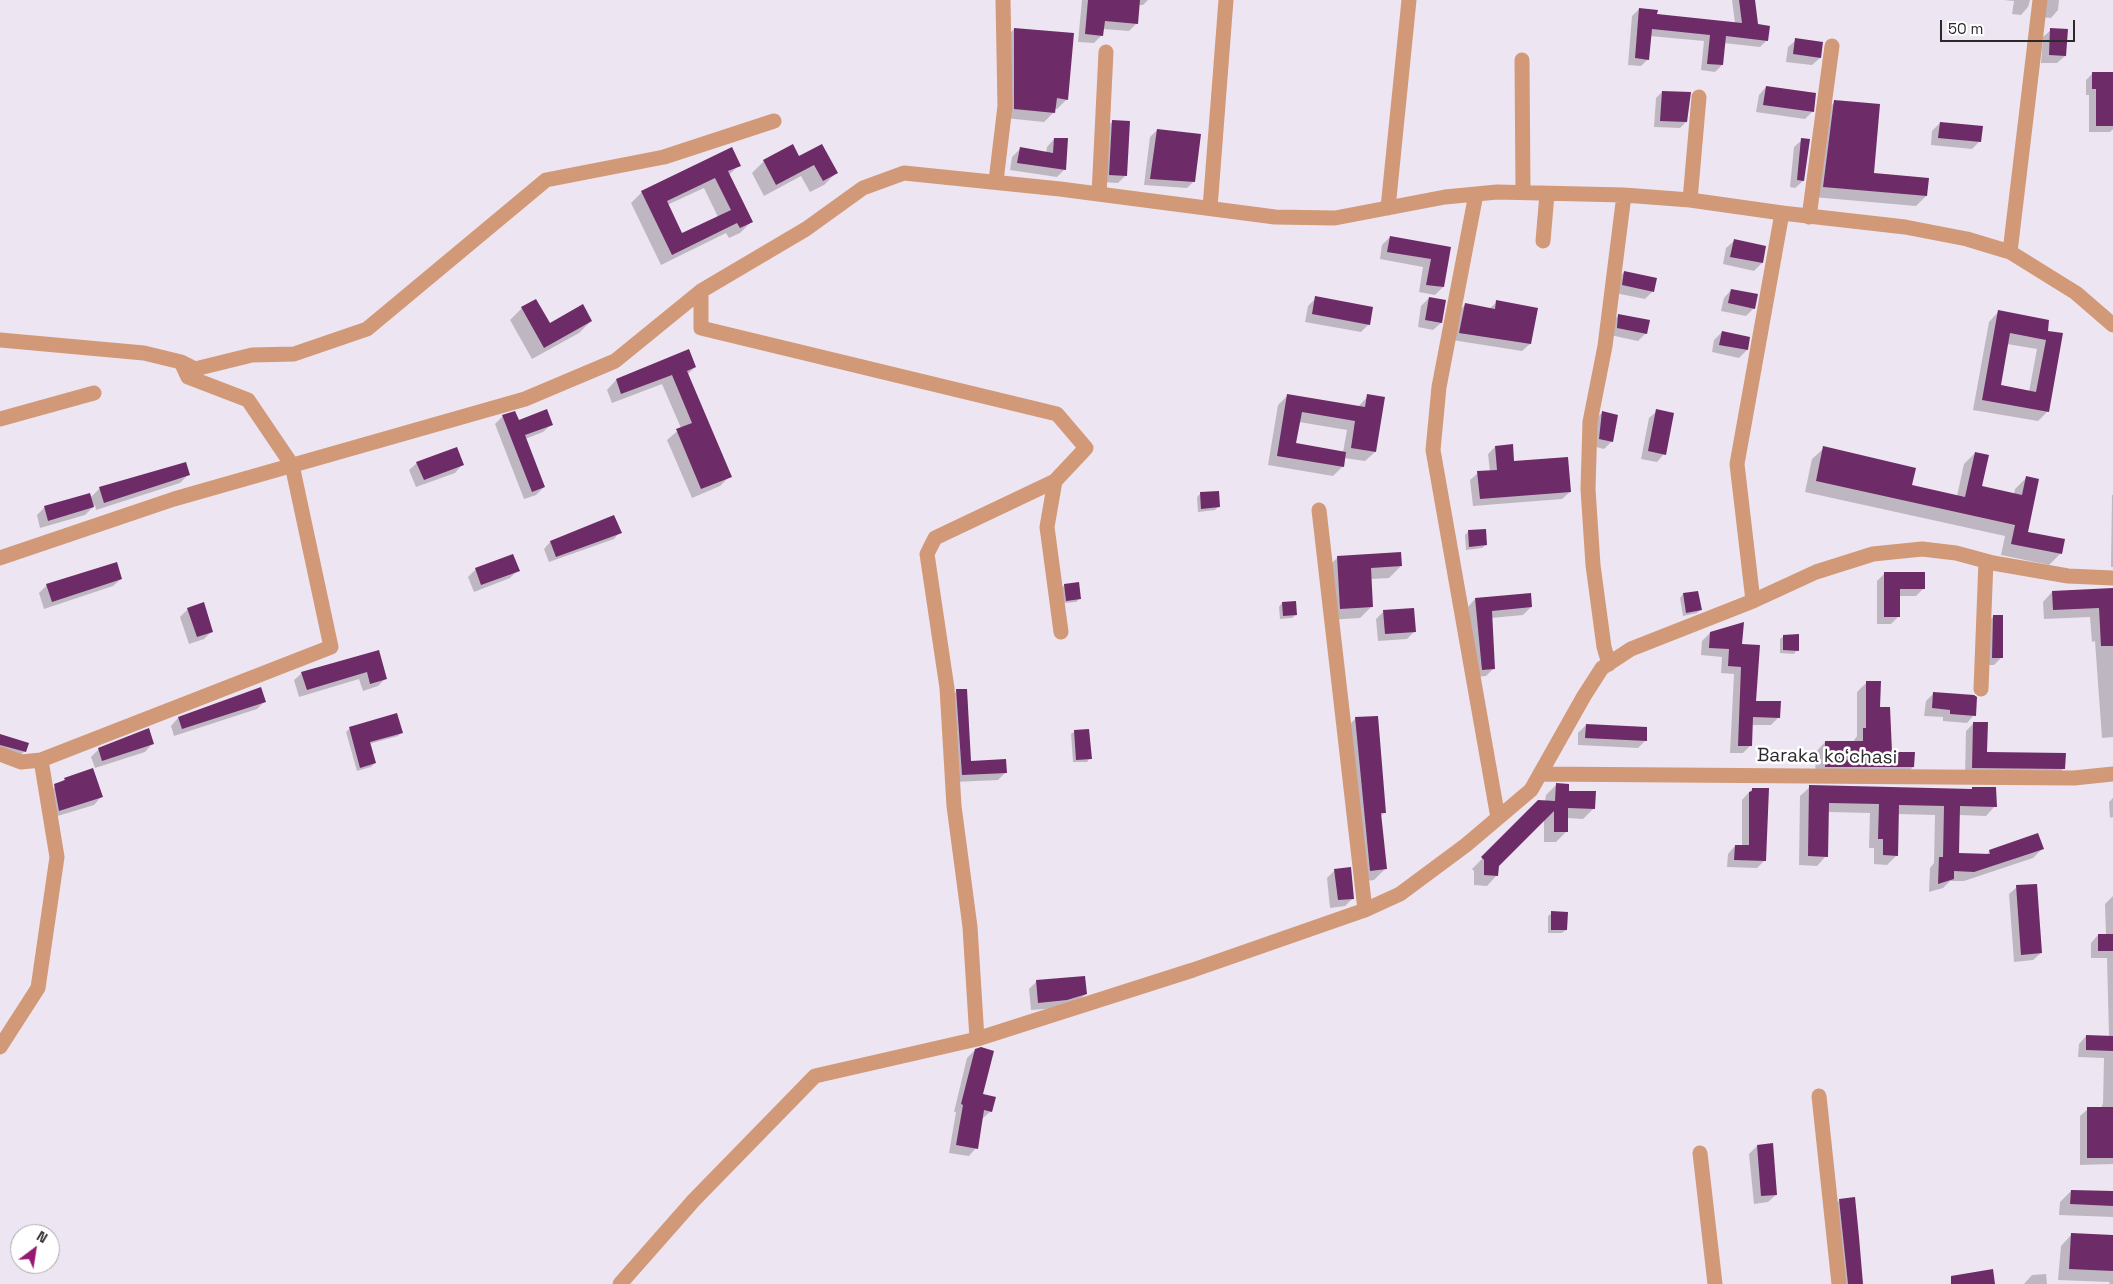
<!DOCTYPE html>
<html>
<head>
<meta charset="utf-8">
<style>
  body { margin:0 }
  #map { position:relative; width:2113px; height:1284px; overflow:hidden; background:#eee5f2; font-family:"Space Grotesk",sans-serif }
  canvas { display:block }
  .north { position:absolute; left:10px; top:1224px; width:50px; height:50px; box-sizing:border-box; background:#fff; border:1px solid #aba9ab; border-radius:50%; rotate:31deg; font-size:14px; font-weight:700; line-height:20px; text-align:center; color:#2c292d }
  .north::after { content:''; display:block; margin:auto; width:18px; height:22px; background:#961a73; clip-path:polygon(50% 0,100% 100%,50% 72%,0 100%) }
  .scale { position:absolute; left:1940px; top:20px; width:135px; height:22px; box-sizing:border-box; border:2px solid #2c292d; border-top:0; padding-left:6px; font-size:15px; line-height:18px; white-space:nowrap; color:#2c292d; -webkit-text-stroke:4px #fff; paint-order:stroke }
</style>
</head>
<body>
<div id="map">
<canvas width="2113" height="1284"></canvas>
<div class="north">N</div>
<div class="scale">50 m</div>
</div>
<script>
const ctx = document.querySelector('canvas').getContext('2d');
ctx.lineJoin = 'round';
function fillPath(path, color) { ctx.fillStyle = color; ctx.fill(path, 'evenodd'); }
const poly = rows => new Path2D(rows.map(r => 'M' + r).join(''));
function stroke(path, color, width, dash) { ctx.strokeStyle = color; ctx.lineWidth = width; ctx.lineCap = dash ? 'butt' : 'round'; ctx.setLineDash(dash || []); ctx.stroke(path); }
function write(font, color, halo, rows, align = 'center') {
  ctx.font = font + ' "Space Grotesk",sans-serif'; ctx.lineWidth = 5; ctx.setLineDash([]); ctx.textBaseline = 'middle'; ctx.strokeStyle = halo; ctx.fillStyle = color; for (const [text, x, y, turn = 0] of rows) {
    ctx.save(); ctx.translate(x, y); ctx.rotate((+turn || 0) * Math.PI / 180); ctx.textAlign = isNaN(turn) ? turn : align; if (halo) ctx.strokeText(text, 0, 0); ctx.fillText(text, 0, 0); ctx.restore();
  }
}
const shadow = poly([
  [1082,0,1148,0,1143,5,1138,5,1137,23,1129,31,1103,29,1102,35,1094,43,1078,42],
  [1732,0,1754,0,1757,26,1767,40,1760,47,1724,43,1722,65,1715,72,1701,70,1704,41,1650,36,1648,59,1641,66,1628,65,1632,16,1639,9,1656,15,1735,23],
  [2003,0,2030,0,2028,7,2021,15,2012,14,2014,1],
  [2037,0,2059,0,2058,10,2051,18,2041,17],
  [1014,29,1067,99,1057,109,1054,109,1054,112,1044,122,1005,118,1004,39],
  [2051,30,2065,56,2057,63,2041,63,2043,37],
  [1796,40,1820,58,1812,65,1786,62,1788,47],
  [2093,73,2113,73,2113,129,2110,132,2089,132,2089,95,2086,95,2086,80],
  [1766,87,1813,111,1805,119,1756,112,1759,95],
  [1662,92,1686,122,1680,128,1654,127,1656,98],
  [1835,102,1873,174,1926,196,1916,206,1813,197,1824,112],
  [1113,121,1126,175,1118,183,1102,182,1105,129],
  [1940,123,1980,141,1972,149,1931,145,1932,131],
  [1157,130,1194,181,1187,188,1144,185,1150,137],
  [1054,139,1065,169,1057,177,1010,170,1012,157,1020,149,1046,153,1047,147],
  [1802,140,1803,181,1795,188,1790,187,1794,147],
  [798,157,836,173,824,185,810,192,801,176,764,196,752,173,764,161],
  [739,165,729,175,751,222,740,233,729,238,726,233,661,265,631,203,642,192],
  [704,188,718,217,682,235,667,205],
  [1390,237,1449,248,1443,287,1435,295,1419,292,1423,267,1380,259,1382,245],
  [1734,241,1765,247,1762,263,1754,271,1723,264,1726,248],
  [1624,272,1653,291,1645,299,1615,293,1617,280],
  [1731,290,1754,308,1746,316,1721,311,1724,298],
  [1316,298,1369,324,1361,332,1305,322,1308,306],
  [1429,298,1441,323,1433,330,1418,327,1421,306],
  [1497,302,1530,344,1522,351,1452,340,1457,313,1465,305,1489,309],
  [522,308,550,325,591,321,579,333,532,359,510,320],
  [1999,311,2046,332,2048,411,2038,421,1973,410,1989,322],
  [2007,344,2037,349,2029,392,1999,386],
  [1619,315,1646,333,1638,341,1610,335,1611,323],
  [1722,332,1749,338,1747,350,1739,358,1712,352,1714,340],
  [688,351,695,367,688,374,730,476,720,486,692,498,667,440,681,428,662,384,612,403,607,390,616,380],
  [1288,395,1358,407,1368,396,1375,452,1365,461,1344,458,1343,466,1333,476,1268,465,1278,405],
  [1299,422,1347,430,1343,452,1295,444],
  [1657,411,1664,454,1657,462,1641,459,1649,418],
  [1602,413,1612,441,1604,449,1592,446,1594,420],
  [503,416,518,422,551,425,543,432,525,439,544,487,536,495,524,499,495,424],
  [1495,447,1513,462,1570,492,1562,499,1473,506,1470,480,1478,473,1490,472,1488,454],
  [1824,448,1910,486,1957,496,1964,464,1975,453,1981,487,2014,494,2015,489,2026,478,2026,533,2063,540,2060,554,2049,565,2001,555,2005,536,1805,492,1812,459],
  [417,463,462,465,455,473,416,487,409,470],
  [188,475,180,483,96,510,95,505,85,515,40,528,37,515,45,507,90,498,100,488],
  [1200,494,1218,507,1215,510,1198,512,1197,497],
  [2112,495,2113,495,2113,567,2111,567],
  [614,517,620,532,614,539,549,562,544,549,550,542],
  [1469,531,1486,545,1482,548,1466,550,1465,535],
  [1337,558,1401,566,1389,578,1370,579,1372,606,1360,618,1328,620,1325,570],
  [476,569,518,570,510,578,474,592,468,577],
  [1885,573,1924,588,1916,596,1899,596,1899,616,1891,624,1877,624,1877,581],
  [121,579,113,586,44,609,39,593,47,585],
  [1065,585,1080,598,1076,602,1063,603,1061,588],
  [2113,589,2113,737,2102,738,2095,641,2092,642,2090,617,2044,619,2043,602,2052,592],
  [1697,592,1700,610,1697,613,1683,616,1680,598,1683,594],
  [1475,599,1531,607,1523,615,1491,618,1494,668,1486,676,1475,677,1468,607],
  [1282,603,1296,615,1292,618,1280,619,1279,607],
  [188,609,212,631,204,639,189,644,180,617],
  [1384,611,1415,631,1407,639,1378,641,1376,619],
  [1994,616,2002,657,1994,665,1984,665,1986,624],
  [1710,633,1741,645,1754,702,1779,717,1771,725,1751,725,1751,745,1743,753,1730,753,1734,674,1721,673,1722,657,1701,655,1702,641],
  [1784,636,1797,650,1794,654,1780,653,1780,639],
  [378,652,386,678,378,686,363,691,359,679,299,697,294,680,302,673],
  [1867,682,1879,709,1891,753,1913,767,1903,777,1815,776,1816,752,1825,742,1853,742,1857,736,1857,692],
  [957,691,970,762,1006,772,998,780,954,782,949,698],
  [1933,694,1974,715,1967,723,1943,721,1943,717,1924,716,1926,701],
  [264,702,257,709,174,736,171,726,178,718],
  [1356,718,1385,812,1380,817,1385,869,1374,880,1359,882,1345,729],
  [1974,723,1986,753,2064,768,2056,776,1965,775,1966,731],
  [1586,725,1646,740,1638,748,1578,745,1578,733],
  [349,729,402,732,398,736,369,744,375,763,371,767,357,771,346,732],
  [1075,731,1090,758,1087,762,1073,762,1071,734],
  [0,735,25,751,16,759,0,754],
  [152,744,145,752,95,768,91,757,99,749],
  [65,779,101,797,94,805,51,818,47,793],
  [1556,785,1594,808,1583,819,1567,818,1566,832,1556,842,1544,842,1544,819,1497,866,1497,875,1487,886,1474,885,1474,871,1472,869,1539,802,1545,802,1546,795],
  [1810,787,1970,790,1972,788,1995,806,1986,816,1959,815,1958,854,1986,855,1990,851,2042,849,2033,858,1964,881,1950,881,1943,888,1929,892,1930,868,1934,863,1935,815,1898,814,1897,855,1887,865,1874,864,1874,848,1869,848,1870,813,1827,812,1826,856,1817,866,1799,865,1800,796],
  [1752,789,1765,860,1757,868,1727,867,1728,854,1735,846,1742,846,1742,800],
  [2113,798,2113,817,2110,818,2109,802],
  [1335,870,1353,898,1345,906,1330,908,1327,878],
  [2017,887,2041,953,2033,960,2014,962,2009,894],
  [2113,896,2113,1164,2080,1165,2080,1116,2088,1109,2101,1109,2103,1103,2104,1058,2078,1057,2079,1044,2086,1036,2109,1037,2107,958,2091,958,2091,943,2098,935,2106,935,2105,904],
  [1552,913,1566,930,1562,933,1548,933,1548,916],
  [1037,981,1086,994,1078,1001,1058,1008,1031,1010,1029,989],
  [975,1050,982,1095,991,1111,982,1119,976,1148,969,1156,949,1153,956,1112,954,1112,967,1058],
  [1757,1146,1776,1195,1768,1202,1754,1204,1749,1154],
  [2071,1191,2113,1192,2113,1217,2059,1215,2060,1202],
  [1840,1200,1862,1284,1840,1284,1832,1208],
  [2072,1234,2113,1236,2113,1284,2109,1284,2110,1282,2058,1280,2061,1246],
  [2046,1274,2047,1284,2024,1284,2032,1275]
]);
const building = poly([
  [1088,0,1140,0,1138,24,1105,21,1103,36,1085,34],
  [1739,0,1755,0,1758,24,1770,26,1768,41,1726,36,1723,65,1707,64,1710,35,1652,29,1649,60,1635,58,1639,8,1658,10,1657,14,1742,23],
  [1014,28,1074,33,1068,100,1057,98,1055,113,1014,109],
  [2050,28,2068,29,2066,56,2049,55],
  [1795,38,1823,42,1821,58,1793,54],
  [2092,72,2113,72,2113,126,2096,126,2096,89,2092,89],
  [1766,86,1816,93,1814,112,1763,105],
  [1662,91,1691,92,1687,122,1660,121],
  [1834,100,1880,104,1874,173,1929,178,1927,196,1823,187],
  [1112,120,1130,121,1127,176,1109,175],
  [1940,122,1983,126,1981,142,1938,138],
  [1157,129,1201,134,1195,182,1150,179],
  [1054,138,1068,138,1066,170,1017,163,1020,147,1053,153],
  [1801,138,1810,139,1804,181,1797,180],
  [793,144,799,156,822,144,838,173,823,181,814,165,776,185,763,160],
  [732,147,741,166,728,171,753,222,740,228,737,223,672,255,641,191],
  [715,178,731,210,682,233,667,201],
  [1390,236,1451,247,1444,287,1426,285,1431,259,1387,252],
  [1734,239,1766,246,1763,263,1730,257],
  [1624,271,1657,278,1654,292,1622,285],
  [1731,289,1758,294,1755,309,1728,303],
  [1315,296,1373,307,1370,325,1312,314],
  [1429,297,1446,300,1442,323,1425,320],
  [536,299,550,323,583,304,592,321,544,348,521,307],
  [1496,300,1538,308,1531,344,1459,333,1465,303,1495,309],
  [1998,310,2049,320,2048,331,2063,333,2049,412,1982,400],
  [2010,333,2046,340,2036,392,2001,385],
  [1618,314,1650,320,1647,334,1617,328],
  [1722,331,1750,337,1748,350,1719,345],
  [689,349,696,367,687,371,732,477,701,489,676,429,692,423,672,375,621,394,616,379],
  [1287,394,1365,407,1367,394,1385,397,1376,452,1351,448,1355,421,1302,412,1296,443,1346,452,1344,467,1277,456],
  [547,409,553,425,525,435,545,487,532,492,502,415,515,411,519,420],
  [1656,409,1674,413,1666,455,1648,451],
  [1602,411,1618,415,1613,442,1599,439],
  [1513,444,1514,461,1568,457,1571,492,1480,499,1477,471,1497,470,1495,446],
  [1823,446,1916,468,1912,485,1965,497,1975,452,1989,455,1982,486,2022,495,2026,476,2039,479,2028,532,2065,539,2062,554,2011,544,2015,525,1816,481],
  [457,447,464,465,424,480,416,462],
  [186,462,190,475,104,503,99,487],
  [1219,491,1220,507,1201,509,1200,492],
  [90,493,94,507,48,521,44,506],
  [614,515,622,533,556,557,550,541],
  [1486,529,1487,545,1469,547,1468,530],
  [1401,552,1402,566,1371,568,1373,607,1340,609,1337,556],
  [513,554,520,571,481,585,475,568],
  [117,562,122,579,52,602,46,584],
  [1884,572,1925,572,1925,589,1900,589,1900,617,1884,617],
  [1079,582,1081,599,1066,601,1064,584],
  [2113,588,2113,646,2101,646,2099,608,2053,610,2052,591],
  [1698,591,1702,610,1686,613,1683,593],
  [1531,593,1532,607,1492,611,1495,669,1482,670,1475,598],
  [1296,601,1297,615,1283,616,1282,602],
  [204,602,213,632,197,637,187,608],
  [1414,608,1416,632,1385,634,1383,610],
  [1993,615,2003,615,2003,658,1992,658],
  [1744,622,1742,644,1760,645,1756,701,1781,701,1780,718,1753,717,1752,746,1738,746,1741,667,1728,666,1729,649,1709,648,1710,632],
  [1799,634,1799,651,1783,650,1783,635],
  [379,650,387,679,370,684,367,672,307,690,301,672],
  [1866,681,1881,681,1880,707,1890,707,1892,752,1915,752,1914,767,1825,767,1825,741,1863,741,1863,728,1866,728],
  [261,687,266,702,182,729,178,717],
  [956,689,967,689,971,761,1006,759,1007,773,962,775],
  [1933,692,1974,695,1977,697,1976,716,1950,714,1950,710,1932,708],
  [397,713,403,733,370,742,376,763,360,768,349,727],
  [1378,716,1386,813,1381,813,1387,869,1370,871,1355,717],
  [1973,722,1988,722,1987,752,2066,753,2065,769,1972,768],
  [1586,724,1647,727,1647,741,1585,738],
  [149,728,154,744,102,761,98,748],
  [1089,729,1092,759,1076,760,1074,730],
  [0,734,29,743,26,752,0,745],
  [93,768,103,797,59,811,54,784,65,780,64,778],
  [1556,783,1569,784,1569,791,1596,791,1595,809,1568,808,1568,832,1554,832,1554,811,1499,866,1498,876,1484,875,1484,860,1481,857,1538,800,1555,801],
  [1809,785,1972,789,1972,787,1996,787,1997,807,1960,806,1959,853,1990,854,1989,850,2038,833,2044,849,1974,872,1954,871,1954,879,1938,884,1939,857,1943,857,1944,806,1899,805,1898,856,1883,855,1883,839,1878,839,1879,804,1829,803,1828,857,1808,856],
  [1752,788,1769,788,1766,861,1734,860,1735,845,1749,845,1749,792,1752,791],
  [1351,867,1354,899,1338,900,1334,869],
  [2037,884,2042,953,2021,955,2016,885],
  [1551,911,1568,912,1567,930,1551,930],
  [2098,934,2113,934,2113,951,2098,951],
  [1085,976,1087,994,1067,1000,1038,1003,1036,980],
  [2086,1035,2113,1036,2113,1051,2086,1050],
  [981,1047,994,1051,983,1094,996,1097,992,1112,984,1110,978,1149,956,1145,963,1105,961,1104,975,1049],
  [2087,1107,2113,1107,2113,1158,2087,1158],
  [1773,1143,1777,1195,1761,1196,1757,1145],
  [2071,1190,2113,1191,2113,1206,2070,1204],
  [1855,1197,1859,1237,1863,1284,1848,1284,1839,1199],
  [2071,1233,2113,1235,2113,1271,2069,1269],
  [1993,1269,1995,1284,1951,1284,1951,1276]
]);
const minor = poly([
  [1522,60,1523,191],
  [996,181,1005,106,1003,0],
  [1099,194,1106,52],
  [1476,194,1439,387,1433,450,1498,818],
  [1690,200,1699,97],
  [1210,208,1226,0],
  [1388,208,1409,0],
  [1809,217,1832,46],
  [1543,241,1547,194],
  [2010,252,2040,0],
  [701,291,701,328,1057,414,1086,448,1055,481,1047,527,1061,632],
  [0,340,144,353,181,362],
  [0,419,94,393],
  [1319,510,1365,910],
  [0,558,174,499,525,399,615,361,701,291,806,229,863,188,904,173,1060,189,1275,217,1335,218,1445,197,1497,192,1624,195,1690,200,1782,213,1905,227,1967,239,2010,252,2076,293,2113,325],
  [1753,601,1737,464,1782,213],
  [1609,664,1604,647,1593,565,1588,489,1590,422,1605,346,1624,195],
  [1981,689,1986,561],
  [0,754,21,762,41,760,57,857,38,988,0,1047],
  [41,760,331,647,292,465,248,400,188,377,181,362,195,369,252,355,294,354,367,329,546,180,664,157,774,121],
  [1540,774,2074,778,2113,774],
  [977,1039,970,927,954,806,947,688,927,554,935,538,1055,481],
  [1819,1096,1839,1284],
  [1700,1153,1715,1284],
  [620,1284,694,1200,815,1076,977,1039,1193,970,1365,910,1400,894,1466,845,1531,790,1584,696,1602,668,1631,649,1753,601,1816,572,1873,554,1922,549,1956,553,1993,563,2068,576,2113,578]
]);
const streetNames = [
  ["Baraka koʻchasi",1827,757,1]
];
fillPath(shadow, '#0003');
fillPath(building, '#6d2b68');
stroke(minor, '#d19977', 15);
write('19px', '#2c292d', '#fff', streetNames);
</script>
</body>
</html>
